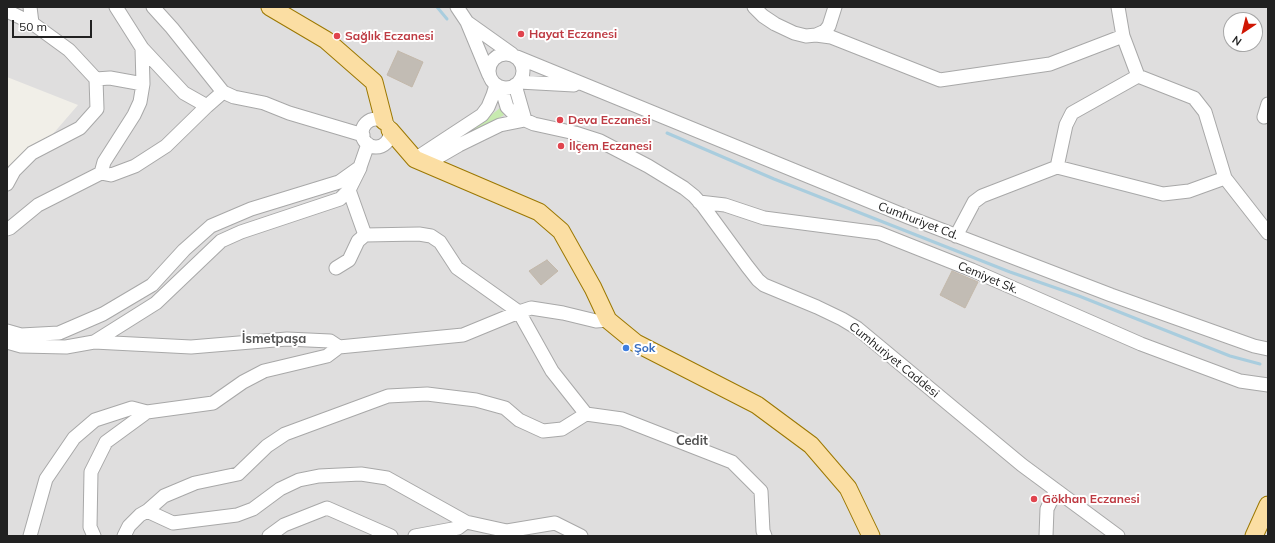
<!DOCTYPE html>
<html>
<head>
<meta charset="utf-8">
<style>
  body { margin:0 }
  #map { position:relative; width:1275px; height:543px; overflow:hidden; background:#f1efe8; font-family:Mulish,sans-serif }
  canvas { display:block }
  .frame { position:absolute; inset:0; border:8px solid #212121; pointer-events:none }
  .north { position:absolute; left:1223px; top:12px; width:40px; height:40px; box-sizing:border-box; background:#fff; border:1px solid #a6a6a6; border-radius:50%; rotate:215deg; font-size:11px; font-weight:700; line-height:16px; text-align:center; color:#212121 }
  .north::after { content:''; display:block; margin:auto; width:14px; height:18px; background:#d01603; clip-path:polygon(50% 0,100% 100%,50% 72%,0 100%) }
  .scale { position:absolute; left:12px; top:20px; width:80px; height:18px; box-sizing:border-box; border:2px solid #212121; border-top:0; padding-left:5px; font-size:12px; line-height:14px; white-space:nowrap; color:#212121; -webkit-text-stroke:3px #fff; paint-order:stroke }
</style>
</head>
<body>
<div id="map">
<canvas width="1275" height="543"></canvas>
<div class="frame"></div>
<div class="north">N</div>
<div class="scale">50 m</div>
</div>
<script>
const ctx = document.querySelector('canvas').getContext('2d');
ctx.lineJoin = 'round';
function fillPath(path, color) { ctx.fillStyle = color; ctx.fill(path, 'evenodd'); }
const poly = rows => new Path2D(rows.map(r => 'M' + r).join(''));
function stroke(path, color, width, dash) { ctx.strokeStyle = color; ctx.lineWidth = width; ctx.lineCap = dash ? 'butt' : 'round'; ctx.setLineDash(dash || []); ctx.stroke(path); }
function write(font, color, halo, rows, align = 'center') {
  ctx.font = font + ' Mulish,sans-serif'; ctx.lineWidth = 4; ctx.setLineDash([]); ctx.textBaseline = 'middle'; ctx.strokeStyle = halo; ctx.fillStyle = color; for (const [text, x, y, turn = 0] of rows) {
    ctx.save(); ctx.translate(x, y); ctx.rotate((+turn || 0) * Math.PI / 180); ctx.textAlign = isNaN(turn) ? turn : align; if (halo) ctx.strokeText(text, 0, 0); ctx.fillText(text, 0, 0); ctx.restore();
  }
}
const residential = poly([
  [7,7,1268,7,1268,536,7,536,7,187,78,105,7,77],
  [1231,20,1255,20,1255,44,1231,44]
]);
const grass = poly([
  [500,108,504,115,430,158,480,124]
]);
const stream = poly([
  [437,7,447,19],
  [667,133,774,179,1010,272,1079,296,1230,356,1260,364]
]);
const building = poly([
  [398,51,423,62,412,87,387,75,398,51],
  [547,260,558,271,541,285,529,271,547,260],
  [952,271,978,282,965,308,940,295,952,271]
]);
const minor = poly([
  [30,7,32,23],
  [116,7,142,48,184,93,207,106],
  [153,7,172,28,223,92,234,97,264,103,289,113,363,135],
  [457,7,467,22,489,75],
  [754,7,763,16,775,24,794,33,806,36,816,35,825,31,829,26,835,7],
  [1118,7,1123,36,1138,76,1194,98,1205,112,1225,178,1268,233],
  [7,11,32,23,69,50,96,79,97,109,80,128,32,153,14,171,7,184],
  [467,22,512,54],
  [816,35,831,37,940,80,1050,64,1123,36],
  '489 71a17 17 0 1 1 34 0a17 17 0 1 1-34 0Z',
  [517,57,908,217,1111,295,1254,346,1268,349],
  [96,79,110,78,143,84],
  [519,82,574,85],
  [515,85,525,120],
  [501,87,507,107,512,112,525,120,534,124,575,133,600,141,648,166,684,188,694,196,703,206,747,266,758,280,764,285,817,307,842,319,857,328,1022,465,1118,536],
  [1264,117,1268,104],
  '362 133a14 14 0 1 1 28 0a14 14 0 1 1-28 0Z',
  [415,159,482,115,488,107,493,95,496,85],
  [426,164,459,145,500,125,525,120],
  [1057,167,1066,125,1072,113,1138,76],
  [101,173,104,162,134,115,140,102,143,84,142,48],
  [349,190,365,235,419,234,431,236,440,242,457,268,519,312,552,371,586,414],
  [699,202,725,205,764,218,879,233,972,270,1141,344,1240,381,1268,385],
  [7,229,10,228,38,205,101,173,111,175,135,166,166,146,207,106,223,92],
  [956,236,974,202,982,196,1057,167,1163,194,1189,191,1225,178],
  [336,268,349,260,358,241,365,235],
  [7,331,21,335,59,333,103,314,152,285,184,250,211,226,251,209,339,182,360,167,368,144],
  [7,342,21,346,66,347,94,342,156,303,221,241,241,232,340,199,349,190,360,168],
  [94,342,191,347,287,339,330,341,339,347],
  [147,511,173,523,237,515,253,509,280,489,299,480,319,476,361,474,387,478,466,522,507,531,514,536],
  [507,531,555,523,581,536],
  [30,536,46,479,74,438,95,420,132,408,147,412,213,403,243,382,264,371,327,356,339,347,463,335,519,312,531,308,563,313,596,321,608,320],
  [94,536,90,527,91,472,106,442,147,412],
  [124,536,129,526,140,515,147,511,164,496,195,483,238,474,267,446,285,434,388,396,427,394,476,400,505,408,519,420,543,431,562,429,586,414,622,419,732,462,761,491,763,531,765,536],
  [269,536,284,525,327,508,391,536],
  [415,536,458,528,466,522],
  [1046,536,1047,509,1056,490]
]);
const major = poly([
  [270,7,326,40,374,82,384,121],
  [390,130,415,159,539,212,561,231,593,288,608,320,636,343,757,405,811,445,848,488,871,536],
  [1254,536,1268,505]
]);
const markers = [
  [521,34,4,"#e0444e"],
  [337,36,4,"#e0444e"],
  [560,120,4,"#e0444e"],
  [561,146,4,"#e0444e"],
  [626,348,4,"#3f7fe0"],
  [1034,499,4,"#e0444e"]
];
const healthNames = [
  ["Hayat Eczanesi",529,34],
  ["Sağlık Eczanesi",345,36],
  ["Deva Eczanesi",568,120],
  ["İlçem Eczanesi",569,146],
  ["Gökhan Eczanesi",1042,499]
];
const streetNames = [
  ["Cumhuriyet Cd.",918,221,21],
  ["Cemiyet Sk.",988,278,23],
  ["Cumhuriyet Caddesi",894,360,39]
];
const shopNames = [
  ["Şok",634,348]
];
const neighbourhoodNames = [
  ["İsmetpaşa",274,339],
  ["Cedit",692,441]
];
fillPath(residential, '#dfdede');
fillPath(grass, '#c7eaaf');
stroke(stream, '#a9cdde', 3);
fillPath(building, '#c2bcb4');
stroke(building, '#c3b8aa', 1);
stroke(minor, '#a8a8a8', 15);
stroke(major, '#9c7802', 19);
stroke(minor, '#fff', 13);
stroke(major, '#fbdea3', 17);
for (const [x, y, r, color] of markers) { const dot = new Path2D(); dot.arc(x, y, r, 0, 2 * Math.PI); ctx.fillStyle = color; ctx.fill(dot); stroke(dot, '#fff', 1.5); }
write('bold 12px', '#be3a42', '#fff', healthNames, 'left');
write('12px', '#212121', '#fff', streetNames);
write('bold 12px', '#366cbe', '#fff', shopNames, 'left');
write('bold 13px', '#545454', '#fff', neighbourhoodNames);
</script>
</body>
</html>
